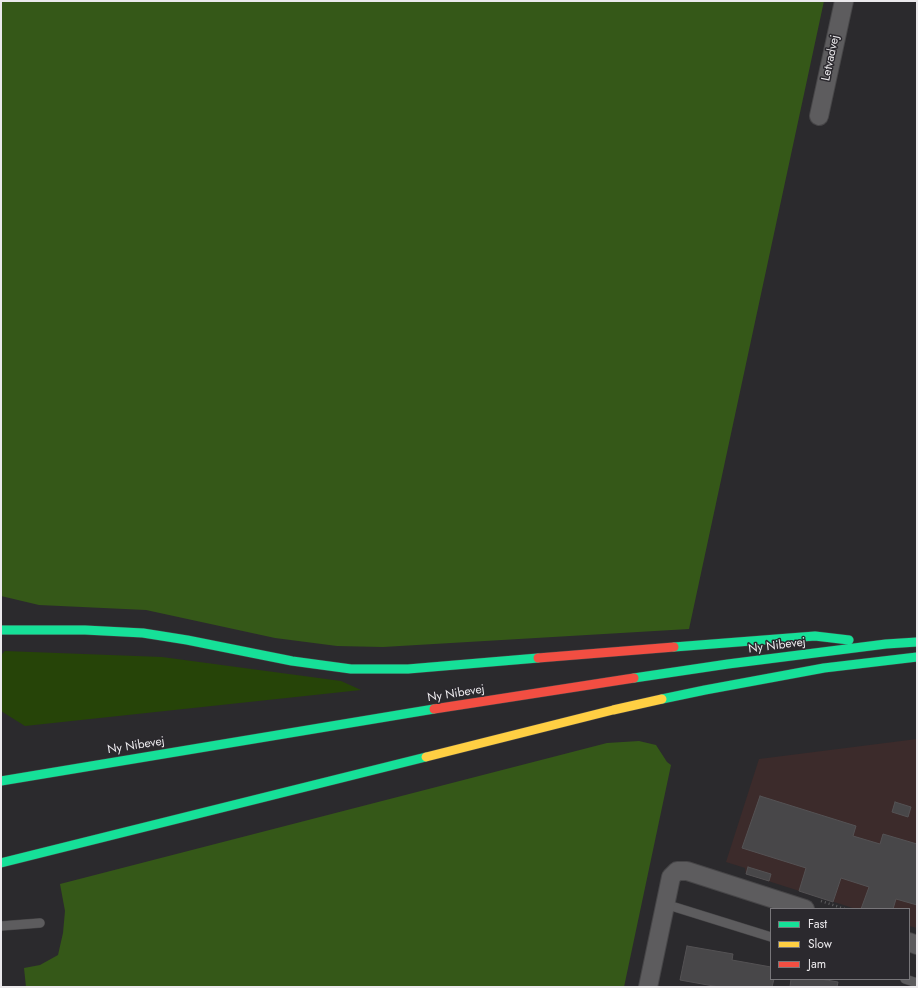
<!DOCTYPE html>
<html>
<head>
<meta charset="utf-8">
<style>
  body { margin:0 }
  #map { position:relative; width:918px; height:988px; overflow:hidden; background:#2b2a2d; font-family:Jost,sans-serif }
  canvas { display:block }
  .frame { position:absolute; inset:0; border:2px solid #ebe9ec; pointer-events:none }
  .legend { position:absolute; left:770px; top:908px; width:140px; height:72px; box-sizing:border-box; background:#2b292e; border:1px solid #78767a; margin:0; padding:5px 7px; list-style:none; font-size:12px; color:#ebe9ec }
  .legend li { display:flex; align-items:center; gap:8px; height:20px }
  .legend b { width:20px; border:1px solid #78767a }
</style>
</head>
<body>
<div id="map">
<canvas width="918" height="988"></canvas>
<div class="frame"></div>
<ul class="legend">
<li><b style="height:5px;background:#16e098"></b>Fast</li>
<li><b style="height:5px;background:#ffcf43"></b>Slow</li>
<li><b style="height:5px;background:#f24e42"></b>Jam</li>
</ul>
</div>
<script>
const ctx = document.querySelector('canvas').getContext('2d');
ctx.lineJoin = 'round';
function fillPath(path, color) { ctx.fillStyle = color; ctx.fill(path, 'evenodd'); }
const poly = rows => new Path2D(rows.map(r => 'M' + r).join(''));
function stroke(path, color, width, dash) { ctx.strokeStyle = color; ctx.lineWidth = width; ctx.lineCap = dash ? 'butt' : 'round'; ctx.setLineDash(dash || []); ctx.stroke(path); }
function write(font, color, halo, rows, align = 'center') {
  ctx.font = font + ' Jost,sans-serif'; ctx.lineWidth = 3; ctx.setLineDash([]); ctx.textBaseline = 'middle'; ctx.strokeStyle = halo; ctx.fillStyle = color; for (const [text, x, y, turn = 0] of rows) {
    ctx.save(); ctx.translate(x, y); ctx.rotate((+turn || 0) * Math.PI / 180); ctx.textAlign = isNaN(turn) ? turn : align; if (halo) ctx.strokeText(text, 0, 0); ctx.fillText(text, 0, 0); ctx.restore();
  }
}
const education = poly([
  [917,739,917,928,909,926,909,909,856,909,746,874,745,868,726,862,759,759]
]);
const green = poly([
  [5,651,162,657,341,681,361,690,25,726,1,711,1,655]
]);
const forest = poly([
  [1,1,824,1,689,629,383,647,337,646,275,638,146,610,39,605,1,596],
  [639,741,656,745,667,762,671,765,624,987,26,987,24,968,40,965,58,955,63,933,65,911,60,884,607,743]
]);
const building = poly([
  [760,796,856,826,853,836,880,844,883,834,917,844,917,905,896,899,893,909,861,909,869,887,841,878,833,902,799,891,806,868,742,848,760,796],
  [895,802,911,807,908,817,892,812,895,802],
  [748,867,771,874,769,881,746,874,748,867],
  [687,946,733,954,732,960,771,967,771,979,774,979,772,987,719,987,680,980,687,946],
  [791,979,821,979,838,982,837,987,790,987,791,979]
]);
const path = poly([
  [821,901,845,909]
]);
const lane = poly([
  [665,904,771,937],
  [1,926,40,923],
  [905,979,917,983]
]);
const street = poly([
  [819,116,844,1],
  [909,942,917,945],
  [648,987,671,877,677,871,687,871,805,909]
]);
const fast = poly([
  [1,630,85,630,143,633,187,640,292,661,351,669,408,669,538,658],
  [674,647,815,636,849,640],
  [634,678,728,664,886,644,917,642],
  [662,699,705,690,824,668,917,657],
  [1,781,434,709],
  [1,863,426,757]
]);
const slow = poly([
  [426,757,613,710,662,699]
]);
const jam = poly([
  [538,658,674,647],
  [434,709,634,678]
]);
const streetNames = [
  ["Letvadvej",831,58,-78],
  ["Ny Nibevej",777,646,-7],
  ["Ny Nibevej",456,694,-9],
  ["Ny Nibevej",136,746,-9]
];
fillPath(education, '#3c2b2b');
fillPath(green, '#264408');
fillPath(forest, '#355818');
fillPath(building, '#484749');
stroke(building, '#545254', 1);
stroke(lane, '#474648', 10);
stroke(street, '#474648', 20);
stroke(fast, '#474648', 10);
stroke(slow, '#474648', 10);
stroke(jam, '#474648', 10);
stroke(path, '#5e5d5e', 2.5, [1, 3]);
stroke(lane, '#5d5c5e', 9);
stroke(street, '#5d5c5e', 18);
stroke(fast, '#16e098', 9);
stroke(slow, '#ffcf43', 9);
stroke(jam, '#f24e42', 9);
write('12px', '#ebe9ec', '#2b292e', streetNames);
</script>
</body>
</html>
